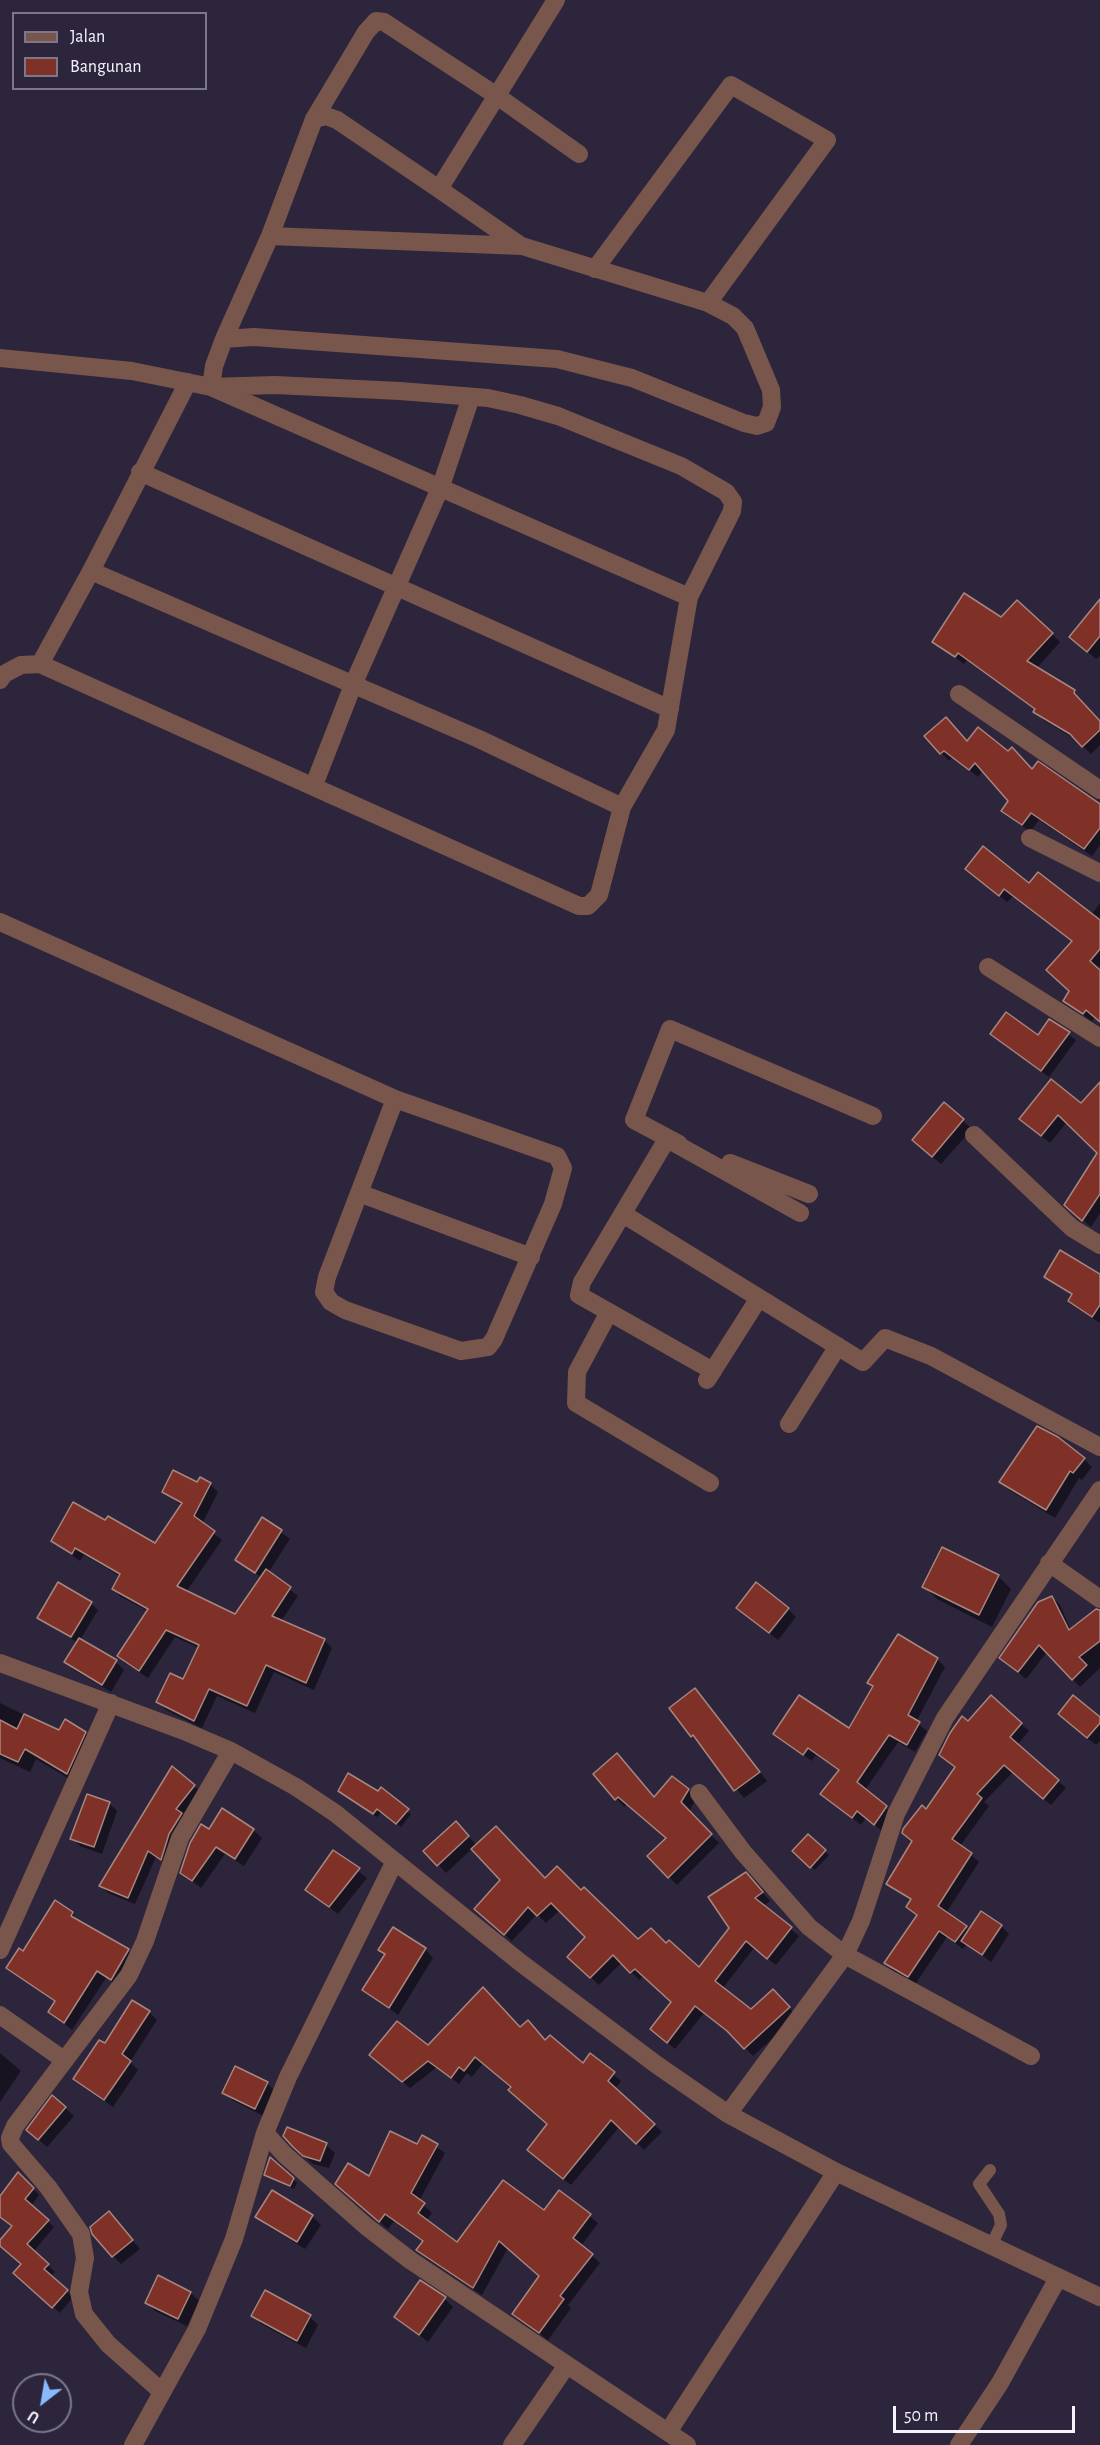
<!DOCTYPE html>
<html>
<head>
<meta charset="utf-8">
<style>
  body { margin:0 }
  #map { position:relative; width:1100px; height:2445px; overflow:hidden; background:#2c253c; font-family:"Alegreya Sans",sans-serif }
  canvas { display:block }
  .legend { position:absolute; left:12px; top:12px; width:195px; height:78px; box-sizing:border-box; background:#2c253c; border:2px solid #7c778a; margin:0; padding:8px 10px; list-style:none; font-size:18px; color:#f5f2fe }
  .legend li { display:flex; align-items:center; gap:12px; height:30px }
  .legend b { width:30px; border:2px solid #7c778a }
  .north { position:absolute; left:12px; top:2373px; width:60px; height:60px; box-sizing:border-box; background:#2c253c; border:2px solid #7c778a; border-radius:50%; rotate:211deg; font-size:16px; font-weight:700; line-height:24px; text-align:center; color:#f5f2fe }
  .north::after { content:''; display:block; margin:auto; width:21px; height:27px; background:#89bafc; clip-path:polygon(50% 0,100% 100%,50% 72%,0 100%) }
  .scale { position:absolute; left:893px; top:2406px; width:182px; height:27px; box-sizing:border-box; border:3px solid #f5f2fe; border-top:0; padding-left:8px; font-size:18px; line-height:21px; white-space:nowrap; color:#f5f2fe; -webkit-text-stroke:4px #2c253c; paint-order:stroke }
</style>
</head>
<body>
<div id="map">
<canvas width="1100" height="2445"></canvas>
<ul class="legend">
<li><b style="height:8px;background:#79564b"></b>Jalan</li>
<li><b style="height:16px;background:#7f3127"></b>Bangunan</li>
</ul>
<div class="north">U</div>
<div class="scale">50 m</div>
</div>
<script>
const ctx = document.querySelector('canvas').getContext('2d');
ctx.lineJoin = 'round';
function fillPath(path, color) { ctx.fillStyle = color; ctx.fill(path, 'evenodd'); }
const poly = rows => new Path2D(rows.map(r => 'M' + r).join(''));
function stroke(path, color, width, dash) { ctx.strokeStyle = color; ctx.lineWidth = width; ctx.lineCap = dash ? 'butt' : 'round'; ctx.setLineDash(dash || []); ctx.stroke(path); }
const shadow = poly([
  [1100,602,1100,656,1096,659,1071,637],
  [1001,619,1052,634,1060,642,1036,669,1075,692,1068,688,1100,723,1100,745,1091,754,1078,741,1043,720,1036,710,967,660,964,664,934,642],
  [926,736,967,743,1032,771,1100,806,1100,845,1092,856,1039,820,1030,832,1003,811,1010,801,983,770,978,777,953,757,949,761],
  [975,876,1029,885,1091,915,1100,903,1100,966,1097,969,1100,972,1100,1021,1095,1017,1092,1021,1064,1001,1071,992,1073,942,1013,896,1007,902],
  [1050,1021,1076,1040,1049,1077,992,1034,1038,1037],
  [1100,1084,1100,1213,1091,1227,1074,1212,1099,1153,1067,1122,1050,1143,1029,1126,1082,1105],
  [944,1104,972,1129,941,1164,922,1148],
  [1100,1276,1100,1323,1077,1308,1070,1300,1073,1296,1046,1277],
  [1084,1459,1092,1467,1082,1480,1079,1478,1055,1518,1009,1490,1001,1482],
  [197,1484,210,1484,218,1492,202,1524,222,1540,186,1592,236,1616,262,1578,237,1560,262,1519,290,1539,268,1573,298,1596,281,1621,324,1640,332,1648,314,1690,274,1672,255,1713,217,1696,202,1728,166,1710,158,1702,184,1681,199,1648,175,1637,148,1678,127,1664,119,1656,148,1611,121,1597,113,1589,120,1576,84,1555,80,1561,52,1541,106,1522,155,1545,182,1506,164,1492],
  [943,1549,998,1576,1011,1589,992,1627,937,1599,924,1586],
  [1052,1597,1060,1605,1071,1630,1100,1611,1100,1668,1080,1687,1047,1652,1026,1679,1001,1658],
  [91,1603,98,1610,80,1640,116,1662,124,1670,111,1692,74,1670,66,1662,78,1643,39,1618],
  [738,1608,788,1609,796,1617,778,1640],
  [937,1659,945,1667,916,1722,927,1731,915,1752,898,1742,865,1790,894,1815,882,1831,866,1818,861,1825,822,1794,840,1771,816,1755,812,1761,775,1734,849,1730,874,1687,869,1682],
  [695,1690,767,1781,744,1798,692,1736],
  [0,1703,59,1732,85,1733,96,1744,78,1784,36,1759,30,1772,0,1758],
  [1100,1719,1100,1741,1096,1745,1068,1722],
  [969,1723,1021,1724,1029,1731,1017,1745,1066,1788,1051,1805,1013,1772,984,1802,989,1806,960,1846,979,1862,946,1913,970,1931,1001,1926,1009,1934,991,1962,967,1944,963,1949,947,1937,916,1983,893,1971,886,1963,918,1917,908,1907,912,1901,888,1884,913,1842,926,1811,956,1768,941,1755],
  [173,1768,202,1793,168,1865,156,1857,135,1904,108,1893,101,1886],
  [595,1774,655,1798,688,1790,696,1798,689,1812,719,1843,677,1885,649,1856,668,1838,628,1804,624,1807],
  [378,1793,411,1814,401,1827,382,1812,377,1817,343,1794],
  [109,1803,117,1811,102,1854,80,1846,72,1838],
  [253,1830,262,1838,244,1866,225,1854,201,1888,182,1873,209,1831],
  [464,1831,477,1846,545,1880,581,1892,638,1941,666,1945,699,1969,731,1928,753,1882,770,1901,763,1906,799,1936,776,1965,754,1948,722,1989,751,2011,773,1991,797,2016,753,2056,735,2037,704,2013,675,2049,652,2029,672,2002,644,1976,639,1980,622,1962,599,1985,569,1957,588,1937,560,1910,546,1923,537,1914,512,1941,484,1917,502,1880,473,1848,446,1873,425,1851],
  [808,1836,829,1855,815,1870,794,1851],
  [333,1852,367,1878,338,1914,307,1890],
  [72,1913,79,1922,128,1951,135,1958,119,1987,106,1978,72,2030,50,2012,56,2002,8,1968],
  [380,1949,425,1949,433,1958,398,2015,364,1990,386,1955],
  [149,2012,157,2020,130,2062,138,2070,113,2107,74,2079,105,2045],
  [520,2029,583,2065,590,2055,621,2081,615,2089,662,2132,644,2150,620,2126,571,2185,536,2157,549,2125,483,2063,472,2077,467,2073,459,2084,437,2067,410,2088,378,2062,428,2047],
  [0,2053,21,2071,0,2102],
  [267,2083,275,2091,263,2116,232,2100,224,2092],
  [53,2097,74,2116,47,2147,37,2138],
  [287,2129,326,2145,335,2153,329,2168,313,2164,303,2155],
  [423,2137,445,2153,419,2201,432,2213,426,2221,457,2244,545,2212,560,2192,598,2223,581,2246,600,2263,568,2305,571,2308,548,2340,514,2314,541,2276,508,2248,482,2295,426,2258,418,2250,423,2242,394,2221,388,2229,345,2192,418,2146],
  [19,2174,39,2195,31,2206,54,2227,33,2252,55,2272,50,2277,73,2297,60,2313,22,2279,23,2265,0,2244,13,2227,0,2217,0,2198],
  [266,2175,293,2179,297,2183,294,2189],
  [273,2192,312,2216,321,2225,305,2249,266,2225,257,2217],
  [117,2222,140,2249,121,2264,113,2256],
  [266,2292,310,2317,318,2325,306,2348,261,2324,253,2315],
  [191,2293,199,2301,187,2326,155,2311,147,2303],
  [445,2299,453,2307,428,2342,396,2317]
]);
const building = poly([
  [964,593,1001,617,1017,600,1053,633,1027,661,1075,690,1074,693,1100,721,1100,730,1082,747,1070,734,1033,712,1035,709,958,653,955,657,932,642,964,593],
  [1100,599,1100,636,1087,652,1069,637,1100,599],
  [946,717,967,741,978,727,1008,751,1012,747,1032,769,1038,761,1100,804,1100,828,1084,849,1031,813,1022,825,1001,811,1008,801,975,763,969,770,944,751,940,754,924,736,946,717],
  [983,846,1029,883,1038,872,1100,920,1100,949,1090,961,1100,970,1100,1022,1086,1010,1083,1014,1063,1001,1069,991,1046,970,1072,941,1004,889,999,896,965,869,983,846],
  [1006,1012,1038,1035,1049,1019,1070,1032,1041,1071,990,1034,1006,1012],
  [1051,1079,1081,1103,1100,1082,1100,1194,1082,1221,1064,1205,1097,1153,1058,1115,1041,1136,1019,1119,1051,1079],
  [944,1102,964,1119,932,1157,912,1140,944,1102],
  [1060,1250,1100,1274,1100,1305,1092,1317,1068,1301,1072,1294,1044,1277,1060,1250],
  [1037,1426,1058,1437,1085,1458,1073,1473,1070,1471,1046,1510,999,1482,1037,1426],
  [173,1470,197,1482,200,1477,211,1483,194,1516,215,1531,177,1586,235,1614,266,1569,291,1587,272,1616,325,1639,306,1683,266,1665,247,1706,209,1689,194,1721,156,1702,170,1673,183,1679,199,1645,166,1630,139,1671,117,1656,148,1609,112,1589,120,1574,75,1548,72,1554,51,1541,73,1502,105,1520,108,1516,155,1543,182,1503,162,1492,173,1470],
  [262,1517,282,1530,255,1573,235,1560,262,1517],
  [942,1547,999,1575,979,1615,922,1587,942,1547],
  [58,1582,92,1602,71,1637,37,1618,58,1582],
  [756,1582,789,1608,769,1633,736,1608,756,1582],
  [1052,1596,1069,1630,1096,1609,1100,1610,1100,1641,1079,1657,1087,1665,1072,1680,1039,1645,1018,1672,999,1658,1038,1602,1052,1596],
  [898,1634,938,1658,908,1715,920,1722,907,1745,889,1735,857,1782,887,1806,874,1825,857,1811,852,1818,820,1794,839,1770,808,1748,803,1755,773,1734,799,1695,849,1728,873,1686,867,1683,898,1634],
  [79,1638,117,1660,102,1685,64,1662,79,1638],
  [695,1688,760,1772,734,1791,693,1735,691,1737,669,1708,695,1688],
  [991,1695,1022,1723,1010,1737,1059,1780,1043,1799,1004,1765,977,1794,982,1798,952,1839,972,1853,938,1906,967,1926,955,1942,939,1931,908,1977,884,1963,917,1915,906,1907,911,1899,886,1884,912,1841,902,1833,903,1829,922,1805,926,1809,955,1767,939,1755,950,1733,962,1716,968,1721,991,1695],
  [1073,1695,1100,1717,1100,1723,1087,1738,1058,1714,1073,1695],
  [24,1714,59,1730,65,1719,86,1732,67,1774,25,1749,18,1762,0,1754,0,1720,17,1729,24,1714],
  [617,1753,654,1797,672,1776,689,1789,681,1802,712,1834,668,1878,647,1856,666,1838,618,1797,615,1800,593,1774,617,1753],
  [172,1766,195,1785,176,1809,182,1813,169,1834,161,1860,148,1851,128,1898,99,1886,172,1766],
  [348,1773,378,1791,381,1787,409,1809,396,1824,377,1809,373,1814,338,1791,348,1773],
  [87,1794,110,1802,94,1847,70,1839,87,1794],
  [222,1808,254,1829,235,1859,216,1847,192,1881,180,1873,190,1843,201,1824,209,1829,222,1808],
  [456,1821,469,1836,437,1866,423,1851,456,1821],
  [496,1826,545,1878,557,1866,581,1890,584,1887,638,1939,651,1928,666,1943,669,1940,699,1967,729,1928,708,1897,746,1872,763,1892,755,1898,792,1927,767,1959,746,1941,715,1981,751,2009,773,1989,790,2007,744,2049,727,2031,695,2006,667,2043,650,2029,671,2002,635,1969,630,1973,613,1955,590,1978,567,1957,585,1937,551,1903,537,1916,528,1907,504,1935,474,1909,500,1880,471,1849,496,1826],
  [808,1834,826,1850,810,1868,792,1851,808,1834],
  [333,1850,360,1868,329,1907,305,1890,333,1850],
  [55,1900,73,1912,71,1916,129,1949,111,1980,97,1971,64,2023,48,2012,55,2001,6,1968,19,1948,23,1951,55,1900],
  [981,1911,1002,1925,982,1955,961,1941,981,1911],
  [393,1927,426,1948,389,2008,362,1990,385,1954,378,1950,393,1927],
  [483,1987,520,2027,528,2020,545,2040,550,2035,583,2063,590,2053,615,2072,608,2081,655,2124,636,2144,611,2120,563,2179,527,2150,547,2124,508,2090,511,2087,475,2057,464,2071,459,2067,451,2078,428,2061,402,2082,369,2055,397,2021,428,2045,483,1987],
  [132,2000,150,2011,122,2054,131,2061,104,2100,73,2079,99,2040,105,2043,132,2000],
  [235,2066,268,2082,255,2109,222,2093,235,2066],
  [52,2095,66,2107,38,2140,26,2130,52,2095],
  [287,2127,327,2143,320,2161,303,2156,293,2147,283,2136,287,2127],
  [390,2131,417,2144,422,2135,438,2144,411,2193,425,2203,418,2213,457,2242,503,2180,544,2210,559,2190,591,2214,573,2238,593,2254,560,2296,564,2299,539,2333,512,2314,539,2276,499,2241,473,2288,416,2250,423,2241,385,2214,379,2222,335,2184,348,2163,369,2176,390,2131],
  [270,2157,294,2178,290,2186,264,2175,270,2157],
  [18,2172,34,2188,25,2199,49,2220,27,2244,49,2264,44,2269,68,2290,52,2308,13,2273,21,2264,0,2246,0,2240,12,2226,0,2217,0,2196,18,2172],
  [272,2190,313,2215,297,2242,255,2217,272,2190],
  [109,2211,133,2240,112,2257,92,2234,90,2227,109,2211],
  [158,2275,191,2292,178,2319,145,2303,158,2275],
  [420,2280,446,2297,419,2335,394,2317,420,2280],
  [265,2290,311,2315,297,2341,251,2316,265,2290]
]);
const lane = poly([
  [990,2170,979,2184,999,2214,1001,2225,991,2246]
]);
const street = poly([
  [314,119,366,32,376,21,384,22,497,96,579,154],
  [270,236,522,246,708,303,733,316,745,328,771,390,772,407,766,423,757,426,744,423,632,378,557,359,254,337,224,339,270,236,314,119,326,116,337,120,439,189],
  [521,246,439,189,556,0],
  [595,269,731,85,827,140,708,303],
  [0,358,132,371,211,387,689,597],
  [140,472,670,709],
  [91,571,479,739,622,807],
  [40,664,579,906,588,906,599,895,622,807,666,730,689,597,732,511,733,502,726,492,681,466,558,416,520,405,488,398,400,391,275,385,211,387,214,366,224,339],
  [0,680,4,674,21,665,40,664,91,571,188,382],
  [959,694,1100,790],
  [314,785,353,685,441,486,471,397],
  [1030,838,1100,873],
  [0,922,395,1099,557,1156,563,1168,553,1204,494,1339,488,1347,461,1351,345,1310,331,1302,324,1292,327,1277,395,1099],
  [988,967,1100,1038],
  [974,1135,1072,1228,1100,1245],
  [679,1144,634,1120,670,1029,873,1116],
  [730,1163,809,1194],
  [359,1193,531,1257],
  [623,1214,863,1362,885,1338,931,1356,1100,1447],
  [609,1312,713,1371],
  [707,1380,759,1298],
  [789,1424,838,1346],
  [710,1483,576,1403,577,1372,609,1312,579,1295,582,1282,667,1139,800,1213],
  [1049,1563,1100,1599],
  [0,1663,184,1731,231,1751,296,1787,335,1813,521,1963,657,2065,728,2114,836,2172,1100,2297],
  [699,1793,743,1852,809,1927,845,1955,1031,2056],
  [0,1950,111,1703],
  [0,2015,64,2060],
  [728,2114,845,1955,861,1921,896,1814,945,1718,1100,1490],
  [265,2133,285,2155,367,2227,410,2260,687,2445],
  [161,2391,108,2344,84,2314,79,2292,85,2258,81,2234,48,2187,11,2144,10,2138,15,2126,129,1975,145,1941,180,1838,231,1751],
  [668,2432,836,2172],
  [133,2445,197,2329,234,2239,265,2133,288,2077,395,1861],
  [512,2445,567,2365],
  [959,2445,1000,2383,1058,2278]
]);
fillPath(shadow, '#0007');
fillPath(building, '#7f3127');
stroke(building, '#a88680', 1.5);
stroke(lane, '#79564b', 12);
stroke(street, '#79564b', 18);
</script>
</body>
</html>
